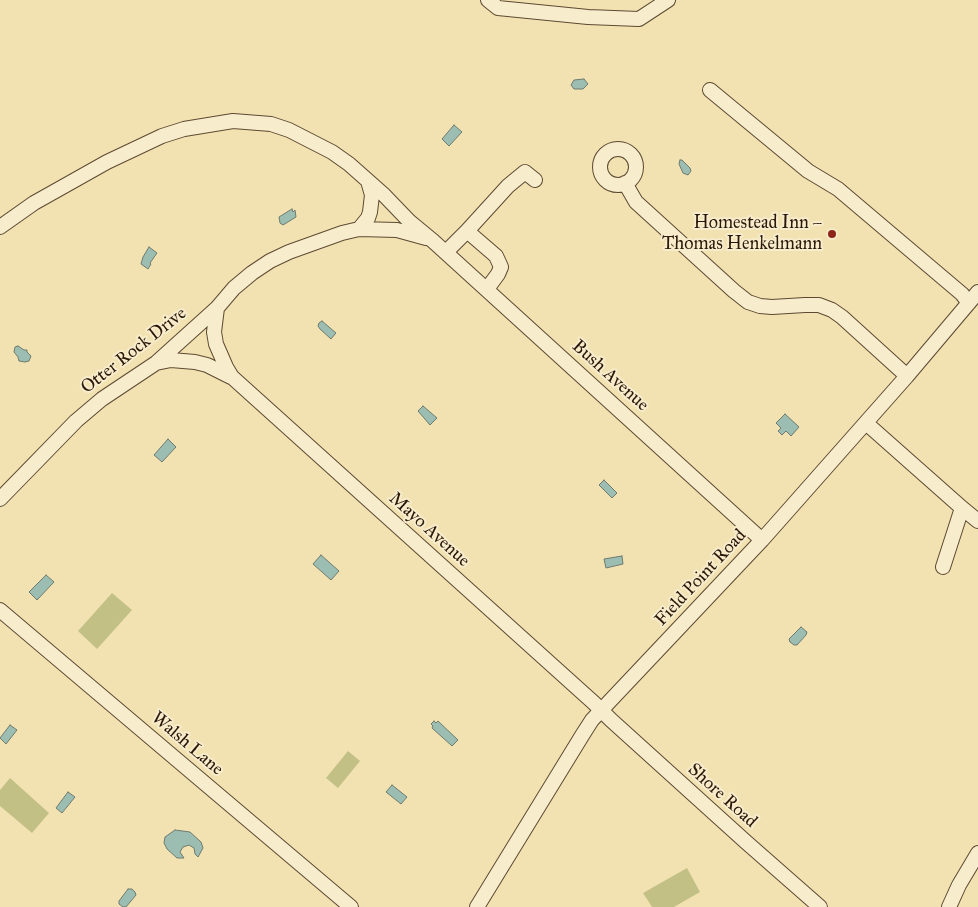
<!DOCTYPE html>
<html>
<head>
<meta charset="utf-8">
<style>
  body { margin:0 }
  canvas { display:block; background:#f2e2b1 }
</style>
</head>
<body>
<canvas width="978" height="907"></canvas>
<script>
const ctx = document.querySelector('canvas').getContext('2d');
ctx.lineJoin = 'round';
function fillPath(path, color) { ctx.fillStyle = color; ctx.fill(path, 'evenodd'); }
const poly = rows => new Path2D(rows.map(r => 'M' + r).join(''));
function stroke(path, color, width, dash) { ctx.strokeStyle = color; ctx.lineWidth = width; ctx.lineCap = dash ? 'butt' : 'round'; ctx.setLineDash(dash || []); ctx.stroke(path); }
function write(font, color, halo, rows, align = 'center') {
  ctx.font = font + ' "IM FELL Great Primer",serif'; ctx.lineWidth = 4; ctx.setLineDash([]); ctx.textBaseline = 'middle'; ctx.strokeStyle = halo; ctx.fillStyle = color; for (const [text, x, y, turn = 0] of rows) {
    ctx.save(); ctx.translate(x, y); ctx.rotate((+turn || 0) * Math.PI / 180); ctx.textAlign = isNaN(turn) ? turn : align; if (halo) ctx.strokeText(text, 0, 0); ctx.fillText(text, 0, 0); ctx.restore();
  }
}
const green = poly([
  [112,593,132,610,97,649,78,631],
  [348,751,360,761,338,788,326,778],
  [10,778,49,813,32,833,0,806,0,790],
  [687,868,700,892,674,907,652,907,643,893]
]);
const water = poly([
  [584,79,588,84,583,89,574,89,571,85,574,80,584,79],
  [454,125,462,132,449,146,442,139,454,125],
  [680,160,682,160,690,168,691,171,688,175,683,173,679,164,680,160],
  [292,209,293,212,295,210,296,217,283,225,280,223,279,217,292,209],
  [149,247,157,253,150,263,151,264,148,269,141,264,143,257,149,247],
  [322,321,336,333,331,339,320,329,318,326,319,323,322,321],
  [18,346,24,350,27,350,27,352,31,356,29,361,25,362,19,361,18,357,14,352,15,347,18,346],
  [423,406,437,418,430,425,418,411,423,406],
  [785,414,799,427,791,436,786,431,782,435,778,431,781,428,776,423,785,414],
  [168,439,176,447,162,462,154,455,168,439],
  [604,480,617,493,612,498,599,485,604,480],
  [321,555,339,571,331,580,313,564,321,555],
  [622,556,623,564,606,568,604,559,622,556],
  [46,575,54,582,37,600,29,592,46,575],
  [801,627,807,632,806,635,797,645,794,645,790,642,789,639,801,627],
  [434,721,436,723,438,721,458,740,452,746,432,728,433,726,431,724,434,721],
  [10,725,17,730,6,744,0,738,10,725],
  [392,785,407,797,401,804,386,792,392,785],
  [68,792,75,797,62,813,56,808,68,792],
  [175,830,190,832,201,842,203,848,198,857,195,854,194,848,189,845,183,847,180,852,184,858,177,858,167,849,164,843,165,837,175,830],
  [128,889,132,889,135,892,136,895,126,907,123,907,119,904,119,901,128,889]
]);
const minor = poly([
  [488,0,498,8,588,17,639,19,668,0],
  [710,90,808,171,838,189,962,294,969,303],
  '600 167a18 18 0 1 1 36 0a18 18 0 1 1-36 0Z',
  [625,183,636,202,734,291,748,302,760,306,772,307,805,305,819,305,832,310,842,317,907,376],
  [0,227,34,203,107,162,162,136,184,129,233,121,271,124,289,130,332,152,349,164,384,195,410,222,433,241,762,540],
  [359,229,368,218,370,212,372,195,368,181],
  [467,231,508,186,525,172,535,180],
  [446,252,467,231,496,256,501,267,498,274,487,289],
  [217,308,214,332,216,344,226,367,232,377,594,703,611,720,746,842,820,907],
  [156,363,171,360,195,362,207,365,231,377],
  [866,423,962,508,943,567],
  [0,499,76,421,102,399,156,363,217,308,234,288,252,273,270,261,289,252,342,233,359,229,397,230,426,238],
  [962,508,978,521],
  [0,610,351,907],
  [477,907,583,734,592,720,762,540,907,376,978,292],
  [949,907,959,885,978,853]
]);
const markers = [
  [832,234,5,"#8f2418"]
];
const poiNames = [
  ["Homestead Inn –",822,224],
  ["Thomas Henkelmann",822,245]
];
const streetNames = [
  ["Otter Rock Drive",134,351,-38],
  ["Bush Avenue",610,376,42],
  ["Mayo Avenue",429,530,42],
  ["Field Point Road",701,578,-47],
  ["Walsh Lane",187,744,40],
  ["Shore Road",722,796,42]
];
fillPath(green, '#c3c086');
fillPath(water, '#9cbdb2');
stroke(water, '#6f7b6e', 1);
stroke(minor, '#5d4a32', 16);
stroke(minor, '#f7eccc', 14);
for (const [x, y, r, color] of markers) { const dot = new Path2D(); dot.arc(x, y, r, 0, 2 * Math.PI); ctx.fillStyle = color; ctx.fill(dot); stroke(dot, '#f7eccc', 2); }
write('18px', '#2b1708', '#f7eccc', poiNames, 'right');
write('18px', '#2b1708', '#f7eccc', streetNames);
</script>
</body>
</html>
